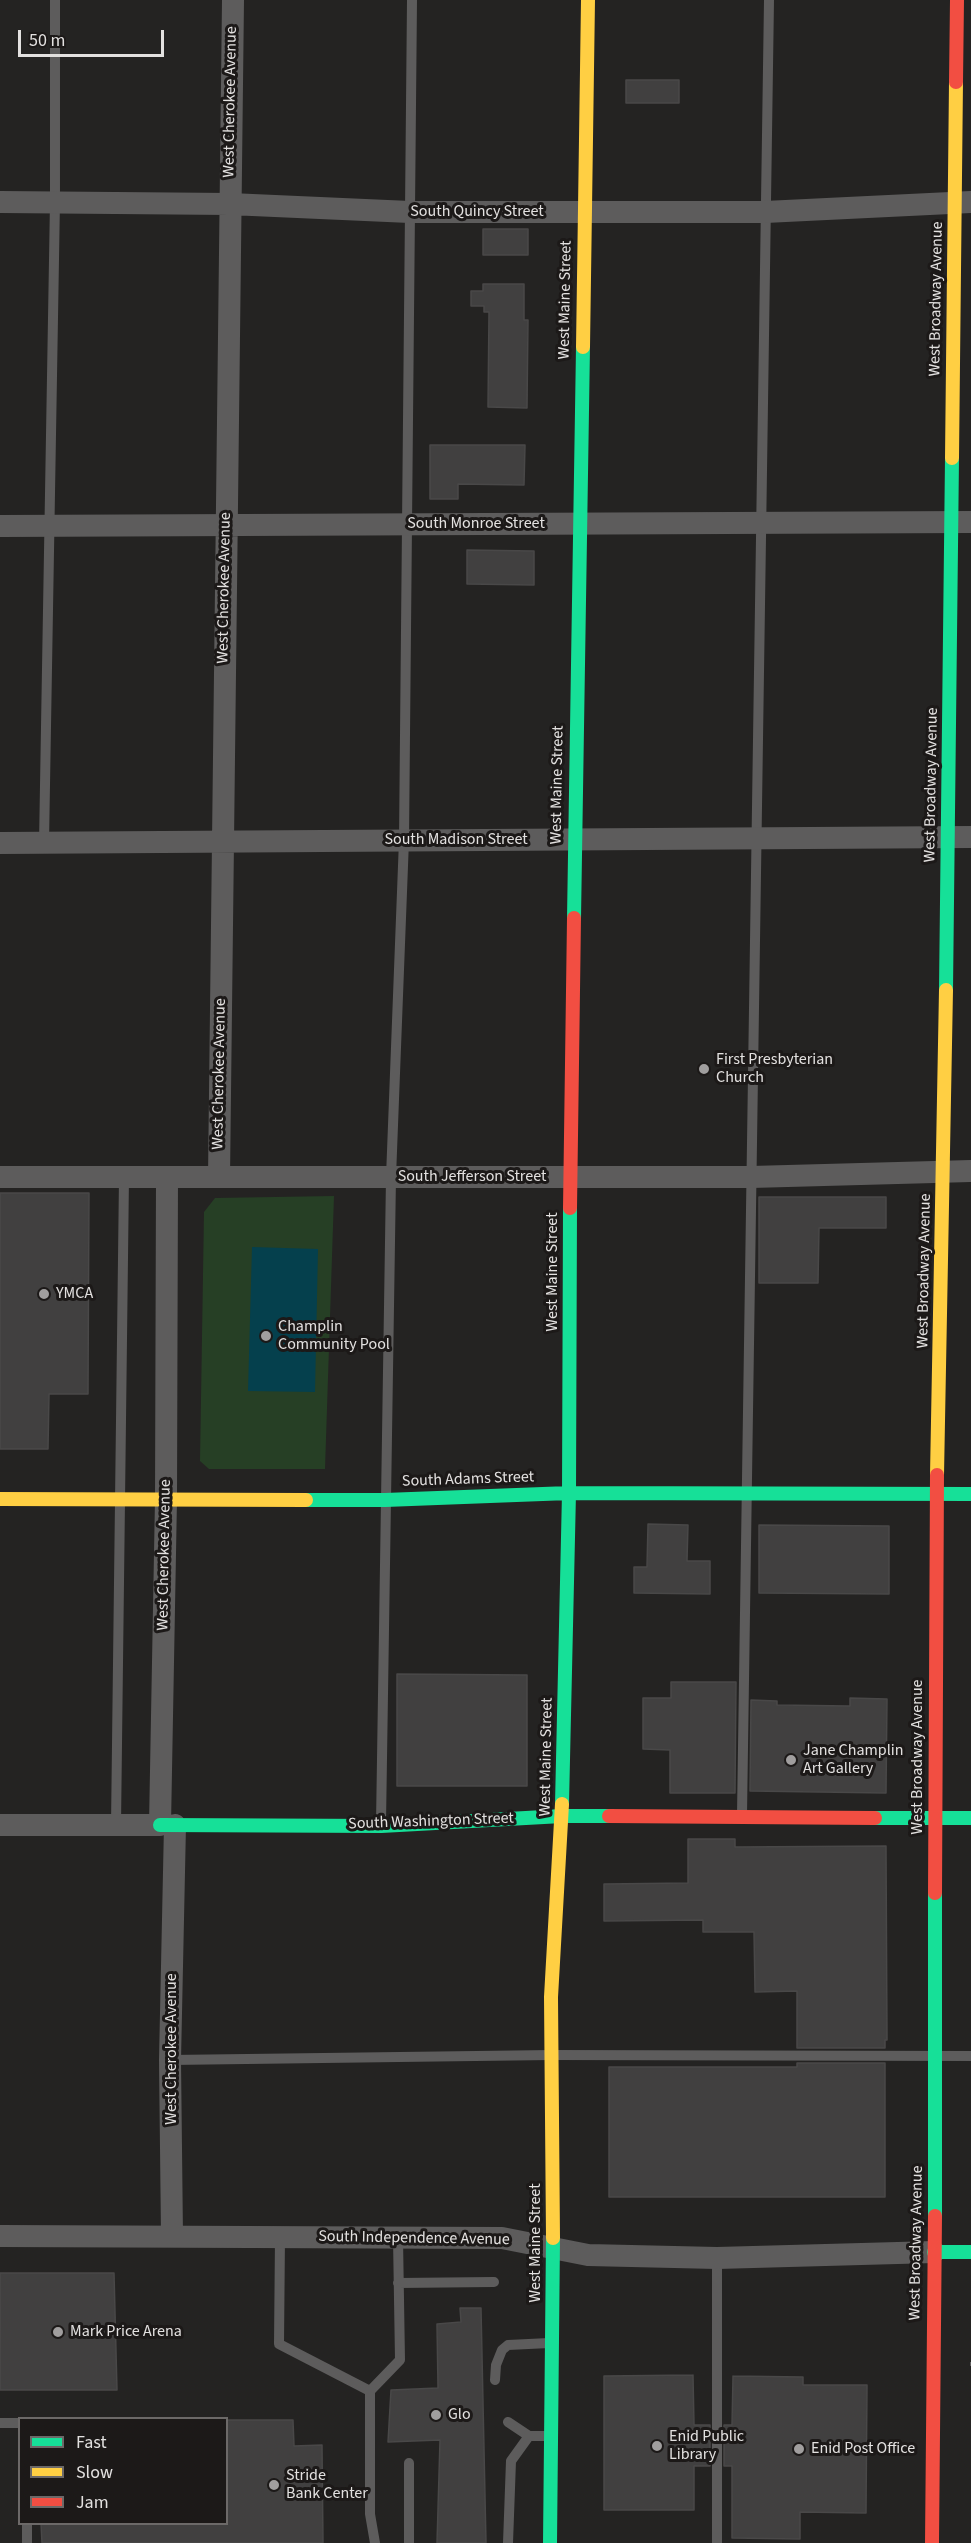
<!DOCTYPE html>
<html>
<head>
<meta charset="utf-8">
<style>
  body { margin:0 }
  #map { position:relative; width:971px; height:2543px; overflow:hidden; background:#242322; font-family:"Source Sans 3",sans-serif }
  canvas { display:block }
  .legend { position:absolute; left:18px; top:2417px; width:210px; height:108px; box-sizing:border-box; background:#1c1918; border:2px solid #6c6968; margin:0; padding:8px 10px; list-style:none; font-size:18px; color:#e3e1e0 }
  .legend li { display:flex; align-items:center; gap:12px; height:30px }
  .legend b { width:30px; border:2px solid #6c6968 }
  .scale { position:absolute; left:18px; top:30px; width:146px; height:27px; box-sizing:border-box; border:3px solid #e3e1e0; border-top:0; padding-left:8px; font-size:18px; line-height:21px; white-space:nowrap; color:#e3e1e0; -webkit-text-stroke:4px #1c1918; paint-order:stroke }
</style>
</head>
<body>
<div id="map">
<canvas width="971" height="2543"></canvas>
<ul class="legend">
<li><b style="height:8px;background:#16e098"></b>Fast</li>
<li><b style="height:8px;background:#ffcf43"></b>Slow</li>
<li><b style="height:8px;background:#f24e42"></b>Jam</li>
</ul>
<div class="scale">50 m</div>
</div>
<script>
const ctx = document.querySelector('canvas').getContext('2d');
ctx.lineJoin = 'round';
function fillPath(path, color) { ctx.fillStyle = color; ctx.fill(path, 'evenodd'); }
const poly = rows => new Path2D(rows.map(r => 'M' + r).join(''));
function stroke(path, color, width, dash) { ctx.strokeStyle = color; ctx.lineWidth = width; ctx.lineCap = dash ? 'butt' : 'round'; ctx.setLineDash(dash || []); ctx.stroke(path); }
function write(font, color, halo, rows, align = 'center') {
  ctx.font = font + ' "Source Sans 3",sans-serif'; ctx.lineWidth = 6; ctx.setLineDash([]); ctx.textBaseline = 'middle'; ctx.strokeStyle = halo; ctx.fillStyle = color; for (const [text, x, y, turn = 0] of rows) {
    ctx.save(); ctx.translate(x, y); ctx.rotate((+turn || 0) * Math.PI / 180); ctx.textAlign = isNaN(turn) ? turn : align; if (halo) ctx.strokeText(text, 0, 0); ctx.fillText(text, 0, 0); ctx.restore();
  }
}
const green = poly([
  [334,1196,325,1469,209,1469,200,1461,204,1212,215,1198]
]);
const water = poly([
  [252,1247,318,1249,315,1392,248,1391]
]);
const building = poly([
  [626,80,679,80,679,103,626,103,626,80],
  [483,229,528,229,528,255,483,255,483,229],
  [483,284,524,284,524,320,528,320,527,408,488,407,489,312,484,312,484,306,471,306,471,291,483,291,483,284],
  [430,445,525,445,524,485,458,484,458,499,430,499,430,445],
  [467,550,534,551,534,585,467,584,467,550],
  [0,1193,89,1193,88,1394,49,1394,48,1449,0,1449,0,1193],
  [759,1197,886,1197,886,1228,819,1228,818,1283,759,1283,759,1197],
  [648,1524,688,1525,687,1561,710,1561,710,1594,634,1593,634,1567,647,1567,648,1524],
  [759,1525,889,1526,889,1594,759,1593,759,1525],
  [397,1674,527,1675,527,1786,397,1786,397,1674],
  [671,1682,736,1682,735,1793,670,1793,670,1750,643,1749,643,1698,671,1698,671,1682],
  [850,1698,887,1699,886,1793,750,1791,751,1700,777,1701,777,1705,850,1706,850,1698],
  [688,1839,735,1839,735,1847,886,1846,887,2040,885,2040,885,2048,797,2048,797,1991,755,1992,754,1932,703,1932,703,1920,604,1921,604,1884,688,1883,688,1839],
  [797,2063,885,2063,885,2197,609,2197,609,2067,797,2067,797,2063],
  [0,2273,114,2273,117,2390,0,2390,0,2273],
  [460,2308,481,2308,486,2543,437,2543,440,2440,388,2442,391,2390,438,2388,437,2324,461,2322,460,2308],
  [693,2375,694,2425,710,2425,710,2466,694,2466,694,2510,604,2510,604,2376,693,2375],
  [733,2376,803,2377,803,2385,867,2385,866,2513,800,2512,800,2539,732,2538,732,2466,724,2466,724,2425,732,2425,733,2376],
  [226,2420,293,2420,294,2446,322,2445,323,2543,42,2543,41,2523,226,2523,226,2420]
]);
const path = poly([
  [970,2364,971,2364]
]);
const lane = poly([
  [44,843,55,201,55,0],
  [742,1814,769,0],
  [381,1823,391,1177,404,840,412,0],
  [116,1825,124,1177],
  [170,2060,552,2055,971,2056],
  [280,2237,279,2344,370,2391],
  [717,2258,717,2543],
  [398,2283,494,2282],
  [495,2380,496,2365,502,2350,508,2345,549,2343],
  [508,2422,529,2436],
  [0,2423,20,2423],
  [27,2524,27,2543],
  [375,2543,370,2514,370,2391,400,2360,398,2238],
  [409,2543,409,2463],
  [508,2543,511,2461,529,2436,548,2436]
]);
const street = poly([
  [0,202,230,204,410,212,765,212,971,202],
  [0,526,971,522],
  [0,843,971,837],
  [0,1177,751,1177,971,1171],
  [219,1177,233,0],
  [0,1825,160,1825,166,1499,167,1177],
  [0,2236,502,2238,588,2255,717,2258,934,2252],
  [172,2236,170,2060,175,1825]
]);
const fast = poly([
  [574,918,583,347],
  [946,990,952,458],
  [306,1500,385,1500,569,1493,971,1494],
  [562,1804,569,1493,570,1208],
  [875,1818,971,1818],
  [160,1825,381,1826,562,1816,609,1816],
  [935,1893,935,2216],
  [934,2252,971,2252],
  [550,2543,553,2238]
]);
const slow = poly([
  [583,347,588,0],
  [952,458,956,82],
  [937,1475,946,990],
  [0,1499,306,1500],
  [553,2238,551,1997,562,1804]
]);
const jam = poly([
  [956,82,957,0],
  [570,1208,574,918],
  [609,1816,875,1818],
  [935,1893,937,1475],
  [932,2543,935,2216]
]);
const markers = [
  [704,1069,6,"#a09e9e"],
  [44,1294,6,"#a09e9e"],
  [266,1336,6,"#a09e9e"],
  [791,1760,6,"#a09e9e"],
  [58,2332,6,"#a09e9e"],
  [436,2415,6,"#a09e9e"],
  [657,2446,6,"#a09e9e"],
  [799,2449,6,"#a09e9e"],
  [274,2485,6,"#a09e9e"]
];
const streetNames = [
  ["West Cherokee Avenue",231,102,-89],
  ["South Quincy Street",477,212],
  ["West Broadway Avenue",937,299,-89],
  ["West Maine Street",566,300,-89],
  ["South Monroe Street",476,524],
  ["West Cherokee Avenue",225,588,-89],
  ["West Maine Street",558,785,-89],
  ["West Broadway Avenue",932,785,-89],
  ["South Madison Street",456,840],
  ["West Cherokee Avenue",220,1074,-89],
  ["South Jefferson Street",472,1177],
  ["West Broadway Avenue",925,1271,-89],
  ["West Maine Street",553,1272,-90],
  ["South Adams Street",468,1480,-2],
  ["West Cherokee Avenue",165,1555,-89],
  ["West Maine Street",547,1757,-89],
  ["West Broadway Avenue",918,1757,-90],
  ["South Washington Street",431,1822,-2],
  ["West Cherokee Avenue",172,2049,-90],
  ["South Independence Avenue",414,2239,1],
  ["West Maine Street",536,2243,-90],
  ["West Broadway Avenue",917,2243,-89]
];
const poiNames = [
  ["First Presbyterian",716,1060],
  ["Church",716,1078],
  ["YMCA",56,1294],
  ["Champlin",278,1327],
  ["Community Pool",278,1345],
  ["Jane Champlin",803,1751],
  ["Art Gallery",803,1769],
  ["Mark Price Arena",70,2332],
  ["Glo",448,2415],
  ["Enid Public",669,2437],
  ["Library",669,2455],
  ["Enid Post Office",811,2449],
  ["Stride",286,2476],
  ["Bank Center",286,2494]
];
fillPath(green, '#263f25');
fillPath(water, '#05404d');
fillPath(building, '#414040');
stroke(building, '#494848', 1.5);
stroke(path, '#5f5e5e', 4, [4.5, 4.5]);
stroke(lane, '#5d5c5c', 10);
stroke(street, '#5d5c5c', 22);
stroke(fast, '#16e098', 14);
stroke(slow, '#ffcf43', 14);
stroke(jam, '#f24e42', 14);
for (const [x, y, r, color] of markers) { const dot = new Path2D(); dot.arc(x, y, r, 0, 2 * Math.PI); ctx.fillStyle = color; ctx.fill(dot); stroke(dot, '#1c1918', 2); }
write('16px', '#e3e1e0', '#1c1918', streetNames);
write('16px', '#e3e1e0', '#1c1918', poiNames, 'left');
</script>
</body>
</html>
